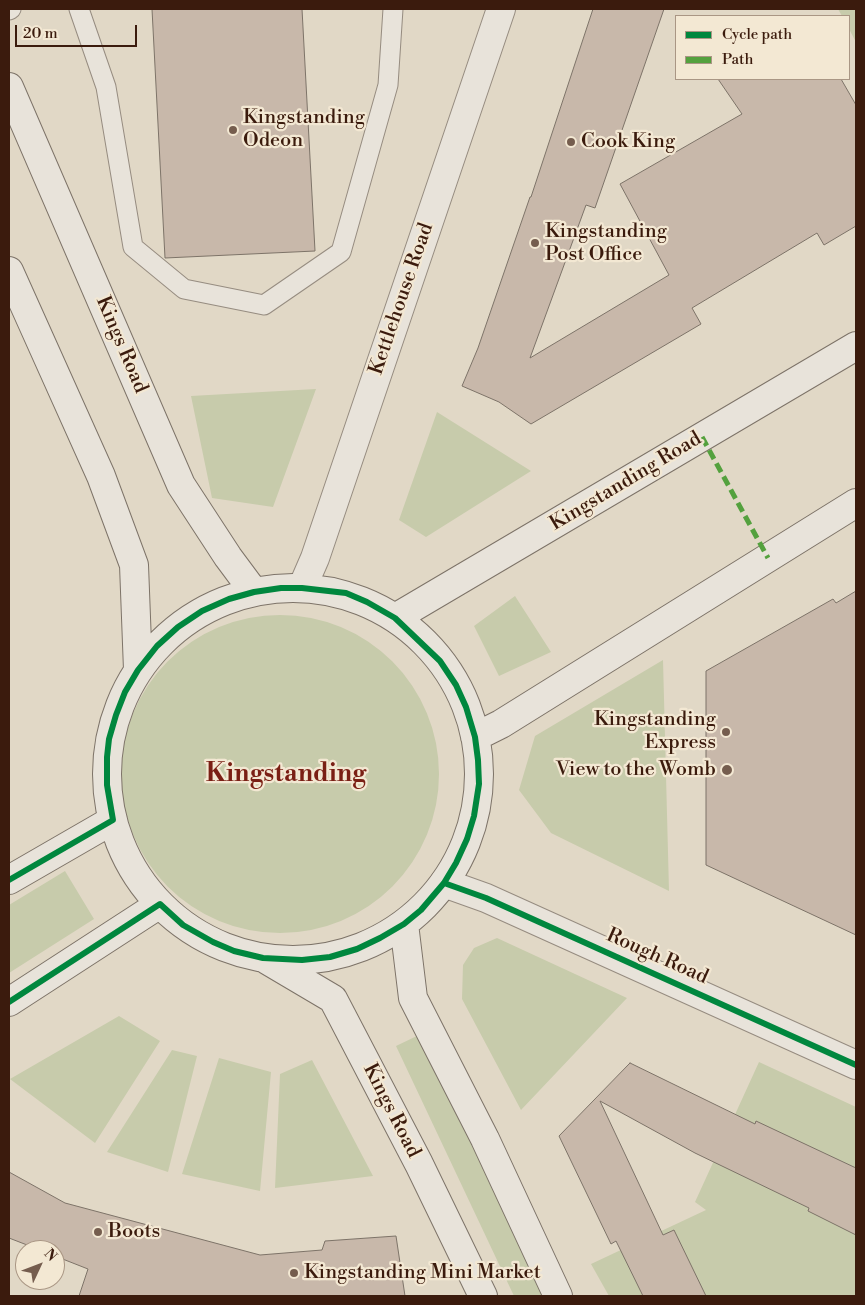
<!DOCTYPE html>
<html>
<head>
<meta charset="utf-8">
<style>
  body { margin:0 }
  #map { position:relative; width:865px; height:1305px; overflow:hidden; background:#e1d8c6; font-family:"Libre Bodoni",serif }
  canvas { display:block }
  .frame { position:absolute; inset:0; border:10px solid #3b1b0d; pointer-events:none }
  .legend { position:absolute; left:675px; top:15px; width:175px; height:65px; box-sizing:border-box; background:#f3e8d3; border:1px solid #a99684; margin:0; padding:6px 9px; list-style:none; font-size:15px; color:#3b1b0d }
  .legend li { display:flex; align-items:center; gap:10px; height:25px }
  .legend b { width:25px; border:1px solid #a99684 }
  .north { position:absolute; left:15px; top:1240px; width:50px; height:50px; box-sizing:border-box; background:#f3e8d3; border:1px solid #a99684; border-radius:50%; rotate:47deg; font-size:14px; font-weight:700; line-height:20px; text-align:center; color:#3b1b0d }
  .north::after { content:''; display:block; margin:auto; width:18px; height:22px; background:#755d4e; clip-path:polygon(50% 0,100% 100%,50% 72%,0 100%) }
  .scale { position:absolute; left:15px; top:25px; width:122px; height:22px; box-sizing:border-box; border:2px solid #3b1b0d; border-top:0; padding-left:6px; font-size:15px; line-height:18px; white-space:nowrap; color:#3b1b0d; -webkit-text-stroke:4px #f3e8d3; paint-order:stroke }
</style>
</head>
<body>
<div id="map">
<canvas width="865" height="1305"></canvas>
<div class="frame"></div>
<ul class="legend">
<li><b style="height:6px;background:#00873e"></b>Cycle path</li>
<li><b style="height:6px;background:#54a13e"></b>Path</li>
</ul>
<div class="north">N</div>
<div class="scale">20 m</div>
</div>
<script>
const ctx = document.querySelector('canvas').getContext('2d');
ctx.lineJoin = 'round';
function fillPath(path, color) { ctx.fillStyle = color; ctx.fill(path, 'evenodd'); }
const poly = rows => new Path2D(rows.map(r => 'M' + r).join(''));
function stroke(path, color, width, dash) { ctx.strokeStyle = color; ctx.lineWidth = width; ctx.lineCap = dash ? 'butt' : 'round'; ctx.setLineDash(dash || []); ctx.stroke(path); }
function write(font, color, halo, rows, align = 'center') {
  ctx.font = font + ' "Libre Bodoni",serif'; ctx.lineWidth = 4.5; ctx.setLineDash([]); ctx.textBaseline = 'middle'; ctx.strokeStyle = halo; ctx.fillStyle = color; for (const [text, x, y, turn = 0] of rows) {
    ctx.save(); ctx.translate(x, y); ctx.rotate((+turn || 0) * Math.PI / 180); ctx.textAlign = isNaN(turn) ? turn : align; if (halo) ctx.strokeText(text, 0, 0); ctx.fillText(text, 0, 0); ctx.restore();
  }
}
const green = poly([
  [838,9,856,9,856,42,849,29,849,16,842,16],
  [316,389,273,507,212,498,191,396],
  [437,412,531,471,426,537,399,520],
  [515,596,551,652,499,676,474,626],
  '121 774a159 159 0 1 1 318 0a159 159 0 1 1-318 0Z',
  [663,660,669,891,551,833,519,790,535,736],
  [65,871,94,919,9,973,9,905],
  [497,938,627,998,521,1110,462,999,463,965,474,948],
  [119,1016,160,1041,95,1143,10,1079],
  [421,1034,546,1296,514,1296,396,1046],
  [172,1050,197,1056,168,1172,107,1152],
  [219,1058,271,1072,260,1191,182,1174],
  [312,1060,373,1176,275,1188,280,1074],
  [759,1062,856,1107,856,1296,609,1296,591,1264,706,1210,695,1202]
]);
const building = poly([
  [152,9,302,9,315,251,165,258,152,9],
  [593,9,664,9,595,208,586,205,530,358,669,275,620,184,742,114,718,79,841,79,856,105,856,226,824,245,817,233,692,308,701,324,531,424,499,402,462,386,478,348,530,197,531,197,593,9],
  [856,591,856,935,706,865,706,671,833,599,836,603,856,591],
  [630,1063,755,1124,756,1121,856,1168,856,1235,808,1211,809,1208,695,1153,600,1101,663,1235,674,1230,706,1296,643,1296,616,1241,611,1244,559,1136,630,1063],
  [9,1172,65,1203,260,1255,322,1250,325,1241,396,1236,405,1296,79,1296,88,1269,55,1256,55,1250,40,1250,9,1238,9,1172]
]);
const service = poly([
  [79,9,106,87,133,247,184,289,264,305,341,252,388,85,393,9],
  [9,10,11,9]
]);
const minor = poly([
  [302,588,315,558,501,9]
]);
const tertiary = poly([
  [444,883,486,898,856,1065]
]);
const secondary = poly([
  [9,87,181,485,228,557,254,592],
  [9,271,101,476,134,565,138,670],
  '107 774a186 186 0 1 1 372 0a186 186 0 1 1-372 0Z',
  [395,618,856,346],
  [475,737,501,724,856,503],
  [9,880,113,820],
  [404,924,413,998,485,1139,558,1296],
  [267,960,333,999,419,1164,483,1296],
  [9,1002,160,904]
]);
const quiet = poly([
  [702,437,768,558]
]);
const cycleway = poly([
  [9,880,113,820,107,785,107,757,109,739,116,715,125,692,138,670,157,646,178,627,202,611,229,599,254,592,281,588,302,588,346,593,367,602,395,618,440,661,456,685,466,707,475,737,478,760,479,784,474,816,467,839,456,863,444,883,421,910,404,924,380,938,357,949,330,957,302,960,263,958,234,951,213,942,183,925,160,904,9,1002],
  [444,883,486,898,856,1065]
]);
const markers = [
  [233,130,5,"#755d4e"],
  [571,142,5,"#755d4e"],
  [535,243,5,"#755d4e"],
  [726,732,5,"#755d4e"],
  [727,770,6,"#755d4e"],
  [98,1232,5,"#755d4e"],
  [294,1273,5,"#755d4e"]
];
const poiNames = [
  ["Kingstanding",243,118],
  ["Odeon",243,141],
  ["Cook King",581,142],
  ["Kingstanding",545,232],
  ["Post Office",545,255],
  ["Kingstanding",716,720,"right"],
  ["Express",716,743,"right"],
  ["View to the Womb",716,770,"right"],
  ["Boots",108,1232],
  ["Kingstanding Mini Market",304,1273]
];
const streetNames = [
  ["Kettlehouse Road",402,299,-71],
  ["Kings Road",121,345,67],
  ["Kingstanding Road",626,482,-31],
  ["Rough Road",657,957,24],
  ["Kings Road",391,1111,63]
];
const districtNames = [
  ["Kingstanding",286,775]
];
fillPath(green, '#c7cbab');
fillPath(building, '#c8b8aa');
stroke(building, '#7d7368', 1);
stroke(service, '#968c80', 21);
stroke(minor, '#968c80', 30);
stroke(tertiary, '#968c80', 30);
stroke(secondary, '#7d7368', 30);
stroke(service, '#e8e3da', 19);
stroke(minor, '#e8e3da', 28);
stroke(tertiary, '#e8e3da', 28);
stroke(secondary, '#e8e3da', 28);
stroke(quiet, '#54a13e', 5, [10, 5]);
stroke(cycleway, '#00873e', 6);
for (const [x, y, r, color] of markers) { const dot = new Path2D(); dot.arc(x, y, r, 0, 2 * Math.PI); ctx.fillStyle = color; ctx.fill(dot); stroke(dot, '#f3e8d3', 2); }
write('20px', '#3b1b0d', '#f3e8d3', poiNames, 'left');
write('20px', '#3b1b0d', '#f3e8d3', streetNames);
write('bold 25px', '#7a1f14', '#f3e8d3', districtNames);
</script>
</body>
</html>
